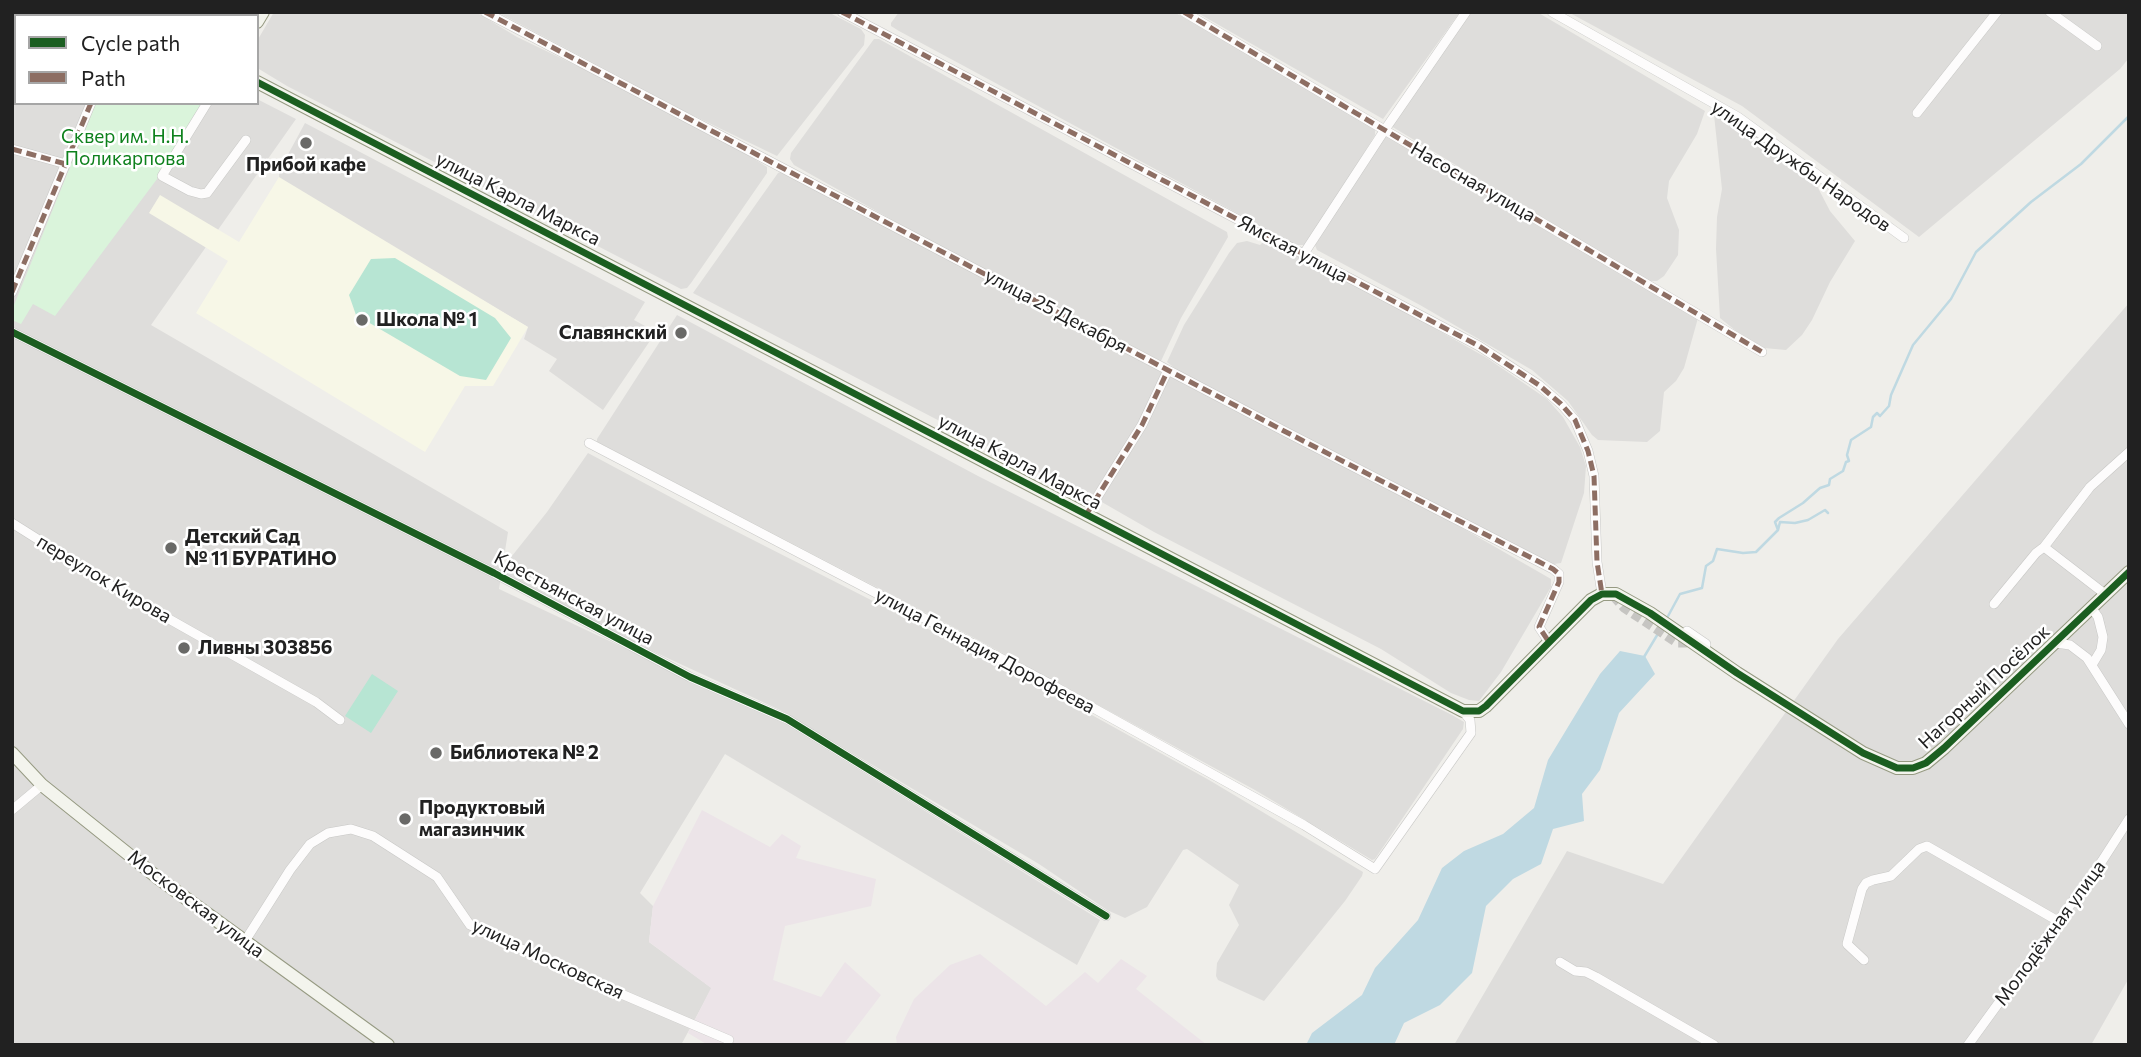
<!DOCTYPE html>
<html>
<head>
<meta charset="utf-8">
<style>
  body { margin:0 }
  #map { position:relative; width:2141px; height:1057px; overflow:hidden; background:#efeeea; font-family:Commissioner,sans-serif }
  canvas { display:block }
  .frame { position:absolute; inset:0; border:14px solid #212121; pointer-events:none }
  .legend { position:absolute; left:14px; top:14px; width:245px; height:91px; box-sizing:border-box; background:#fff; border:2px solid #a6a6a6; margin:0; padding:9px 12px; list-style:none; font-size:21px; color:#212121 }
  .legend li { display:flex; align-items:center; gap:14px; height:35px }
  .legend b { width:35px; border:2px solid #a6a6a6 }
</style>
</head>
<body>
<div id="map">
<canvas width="2141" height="1057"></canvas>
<div class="frame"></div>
<ul class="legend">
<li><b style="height:9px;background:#1b5e20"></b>Cycle path</li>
<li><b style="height:9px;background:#8d6e63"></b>Path</li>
</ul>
</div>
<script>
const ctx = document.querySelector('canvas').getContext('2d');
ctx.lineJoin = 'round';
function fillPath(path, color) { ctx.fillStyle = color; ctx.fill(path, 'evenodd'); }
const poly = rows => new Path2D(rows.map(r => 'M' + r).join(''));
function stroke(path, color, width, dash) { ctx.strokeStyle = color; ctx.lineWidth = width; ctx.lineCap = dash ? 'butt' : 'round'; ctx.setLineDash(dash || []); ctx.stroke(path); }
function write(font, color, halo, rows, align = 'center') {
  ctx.font = font + ' Commissioner,sans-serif'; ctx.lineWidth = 5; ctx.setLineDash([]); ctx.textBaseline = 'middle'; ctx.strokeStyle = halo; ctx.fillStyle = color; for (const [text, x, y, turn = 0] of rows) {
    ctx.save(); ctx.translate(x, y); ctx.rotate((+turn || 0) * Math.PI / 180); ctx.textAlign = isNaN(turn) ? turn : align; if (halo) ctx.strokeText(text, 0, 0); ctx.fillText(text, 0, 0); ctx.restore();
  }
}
const residential = poly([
  [12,12,122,12,120,16,16,16,16,103,257,103,257,99,296,119,151,325,508,532,499,589,784,723,1100,920,1077,965,725,754,640,893,653,906,649,942,712,988,681,1045,12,1045],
  [274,12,476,12,517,37,611,82,745,153,767,167,767,173,691,283,687,288,681,289,287,86,259,69,257,66,257,41],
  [497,12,828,12,861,29,865,35,864,45,777,156,686,112],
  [899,12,1174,12,1366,121,1375,129,1375,135,1314,234,1305,245,1296,245,899,31,891,26,891,23],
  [1196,12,1460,12,1383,119],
  [1470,12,1537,12,1705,111,1697,134,1669,181,1667,198,1679,230,1678,255,1664,276,1657,281,1648,281,1391,126],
  [1568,12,2129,12,2129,58,2120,69,1919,237,1742,106],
  [874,39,879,39,1227,232,1228,237,1181,318,1161,361,930,241,794,165,790,159,791,153],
  [1717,112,1722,112,1801,168,1816,184,1830,211,1855,241,1830,282,1812,320,1802,335,1786,350,1764,348,1736,331,1720,318,1716,249,1717,217,1722,189,1714,115],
  [305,123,645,302,634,320,656,332,603,410,549,371,557,359,524,339,528,327,279,181,279,171],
  [1384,136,1390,136,1509,209,1698,318,1684,368,1676,381,1664,392,1660,431,1647,442,1598,440,1592,435,1568,401,1532,370,1420,305,1317,250,1315,245],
  [783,171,1163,373,1138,425,1090,499,693,293,778,173],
  [1265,240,1390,303,1487,358,1547,399,1563,417,1580,447,1586,466,1584,493,1561,563,1554,564,1521,549,1178,371,1167,362,1184,325,1229,253,1237,243,1247,241,1260,245],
  [2129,303,2129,978,2091,1045,1454,1045,1567,851,1663,884,1838,639],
  [677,315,978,476,1452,715,1464,722,1463,729,1375,859,1372,860,1255,790,980,641,597,442,597,439],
  [1169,376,1457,525,1551,579,1551,587,1501,672,1479,701,1469,700,1451,693,1381,649,1154,532,1100,501,1100,497],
  [588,453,704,515,1036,684,1209,780,1363,872,1362,876,1345,901,1264,1001,1218,980,1216,976,1217,963,1239,925,1229,905,1239,885,1193,853,1187,849,1183,850,1147,907,1125,918,1107,910,1039,864,780,710,624,638,508,576,503,571,504,566,547,512]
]);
const industrial = poly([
  [702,810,770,847,782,834,801,846,796,858,876,879,871,906,785,926,773,980,821,997,845,962,881,995,843,1045,708,1045,688,1033,711,988,649,942,653,906],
  [980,954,1046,1006,1085,972,1098,983,1121,959,1147,976,1136,989,1207,1045,897,1045,896,1037,914,999,950,965]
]);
const education = poly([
  [279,177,528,327,493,386,465,386,425,452,196,313,228,261,149,213,160,195,239,242]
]);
const park = poly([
  [96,103,203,103,160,175,55,316,33,304,21,324,12,320,12,310]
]);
const pitch = poly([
  [395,258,495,318,511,338,486,380,460,376,356,315,349,295,371,259],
  [372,674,398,691,371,733,345,716]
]);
const water = poly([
  [1620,651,1645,656,1655,674,1619,713,1600,770,1582,794,1584,821,1553,829,1541,864,1513,879,1486,906,1472,973,1440,1005,1404,1023,1394,1045,1306,1045,1312,1033,1362,995,1375,968,1418,920,1442,868,1464,851,1503,834,1534,808,1548,760,1600,674]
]);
const stream = poly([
  [1778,530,1780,522,1795,523,1808,520,1825,510,1828,513],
  [1667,618,1680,594,1702,588,1706,566,1713,561,1717,549,1743,553,1756,552,1778,530,1775,522,1779,518,1803,503,1820,488,1829,485,1830,479,1843,471,1846,462,1849,461,1847,455,1851,440,1871,427,1873,417,1877,413,1880,416,1889,406,1891,395,1913,345,1951,299,1976,252,2031,202,2081,164,2129,116],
  [1644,657,1662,627]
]);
const streetTunnel = poly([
  [1613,596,1624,608,1677,643,1692,643]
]);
const street = poly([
  [485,12,1284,431,1553,569,1559,574,1559,582,1539,627,1549,642],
  [842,12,1479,346,1539,385,1561,404,1575,420,1588,451,1594,476,1597,562,1602,594],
  [1184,12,1762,352],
  [1552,12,1738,117,1904,238],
  [2050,12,2097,46],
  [207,103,162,176,190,191,201,194,207,193,246,140],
  [1917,113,1997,12],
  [12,149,66,164],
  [1303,255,1384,131,1466,12],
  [12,292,91,103],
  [12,332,494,573,690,677,787,719,1106,916],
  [589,443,1052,685,1304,825,1375,869,1471,733,1470,720,1463,711],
  [1086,515,1142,425,1168,370],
  [12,523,123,593,316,702,340,720],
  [2044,547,2090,487,2129,452],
  [1994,604,2036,553,2044,547,2105,594],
  [2091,607,2098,617,2103,637,2101,650,2092,665],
  [1687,631,1706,644,1705,651],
  [2056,643,2070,645,2087,658,2129,724],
  [12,810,42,785],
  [245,941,290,870,310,844,328,833,351,829,373,836,437,877,470,925,584,978,729,1040],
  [1864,960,1847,944,1862,889,1866,883,1873,880,1891,876,1919,849,1927,846,2058,921],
  [1560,962,1575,971,1586,972,1596,977,1714,1045],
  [1968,1045,2102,861,2129,819]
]);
const secondary = poly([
  [115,12,122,16],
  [257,22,263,12],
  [257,82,1463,711,1479,711,1486,706,1591,600,1602,594,1616,594,1650,613,1737,673,1863,753,1897,768,1913,768,1926,763,1944,748,2129,572],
  [12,753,42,785,158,878,388,1045]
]);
const quiet = poly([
  [485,12,1284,431,1553,569,1559,574,1559,582,1539,627,1549,642],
  [842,12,1479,346,1539,385,1561,404,1575,420,1588,451,1594,476,1597,562,1602,594],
  [1184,12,1762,352],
  [12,149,66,164],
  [12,292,91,103],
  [1086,515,1142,425,1168,370]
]);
const cycleway = poly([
  [257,82,1463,711,1479,711,1486,706,1591,600,1602,594,1616,594,1650,613,1737,673,1863,753,1897,768,1913,768,1926,763,1944,748,2129,572],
  [12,332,494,573,690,677,787,719,1106,916]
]);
const markers = [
  [306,143,7,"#696967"],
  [362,320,7,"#696967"],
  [681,333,7,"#696967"],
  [171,548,7,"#696967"],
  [184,648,7,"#696967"],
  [436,753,7,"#696967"],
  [405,819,7,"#696967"]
];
const parkNames = [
  ["Сквер им. Н.Н.",125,137],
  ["Поликарпова",125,159]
];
const poiNames = [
  ["Прибой кафе",306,165,"center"],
  ["Школа № 1",376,320],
  ["Славянский",667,333,"right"],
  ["Детский Сад",185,537],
  ["№ 11 БУРАТИНО",185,559],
  ["Ливны 303856",198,648],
  ["Библиотека № 2",450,753],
  ["Продуктовый",419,808],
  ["магазинчик",419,830]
];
const streetNames = [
  ["улица Дружбы Народов",1801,166,35],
  ["Насосная улица",1473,182,30],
  ["улица Карла Маркса",518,199,27],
  ["Ямская улица",1293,249,28],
  ["улица 25 Декабря",1056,311,28],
  ["улица Карла Маркса",1020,462,28],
  ["переулок Кирова",104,579,31],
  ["Крестьянская улица",574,598,28],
  ["улица Геннадия Дорофеева",985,651,28],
  ["Нагорный Посёлок",1984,687,-43],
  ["Московская улица",196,904,37],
  ["Молодёжная улица",2050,933,-54],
  ["улица Московская",548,959,25]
];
fillPath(residential, '#dedddb');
fillPath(industrial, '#ece4e8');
fillPath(education, '#f7f7e7');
fillPath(park, '#daf4db');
fillPath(pitch, '#b7e5d3');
fillPath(water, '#bfd9e2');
stroke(stream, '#bfd9e2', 2.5);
stroke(streetTunnel, '#c6c5c2', 9, [9, 4.5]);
stroke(street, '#c8c8c6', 10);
stroke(secondary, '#969a82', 14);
stroke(street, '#fdfcfc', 9);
stroke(secondary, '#f3f4ed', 12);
stroke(quiet, '#8d6e63', 5, [10, 5]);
stroke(cycleway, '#1b5e20', 7);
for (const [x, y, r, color] of markers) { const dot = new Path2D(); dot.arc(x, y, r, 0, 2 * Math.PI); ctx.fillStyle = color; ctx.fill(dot); stroke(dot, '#fff', 2.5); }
write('19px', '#0e811d', '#fff', parkNames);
write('bold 19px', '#212121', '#fff', poiNames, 'left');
write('19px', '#212121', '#fff', streetNames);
</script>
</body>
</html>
